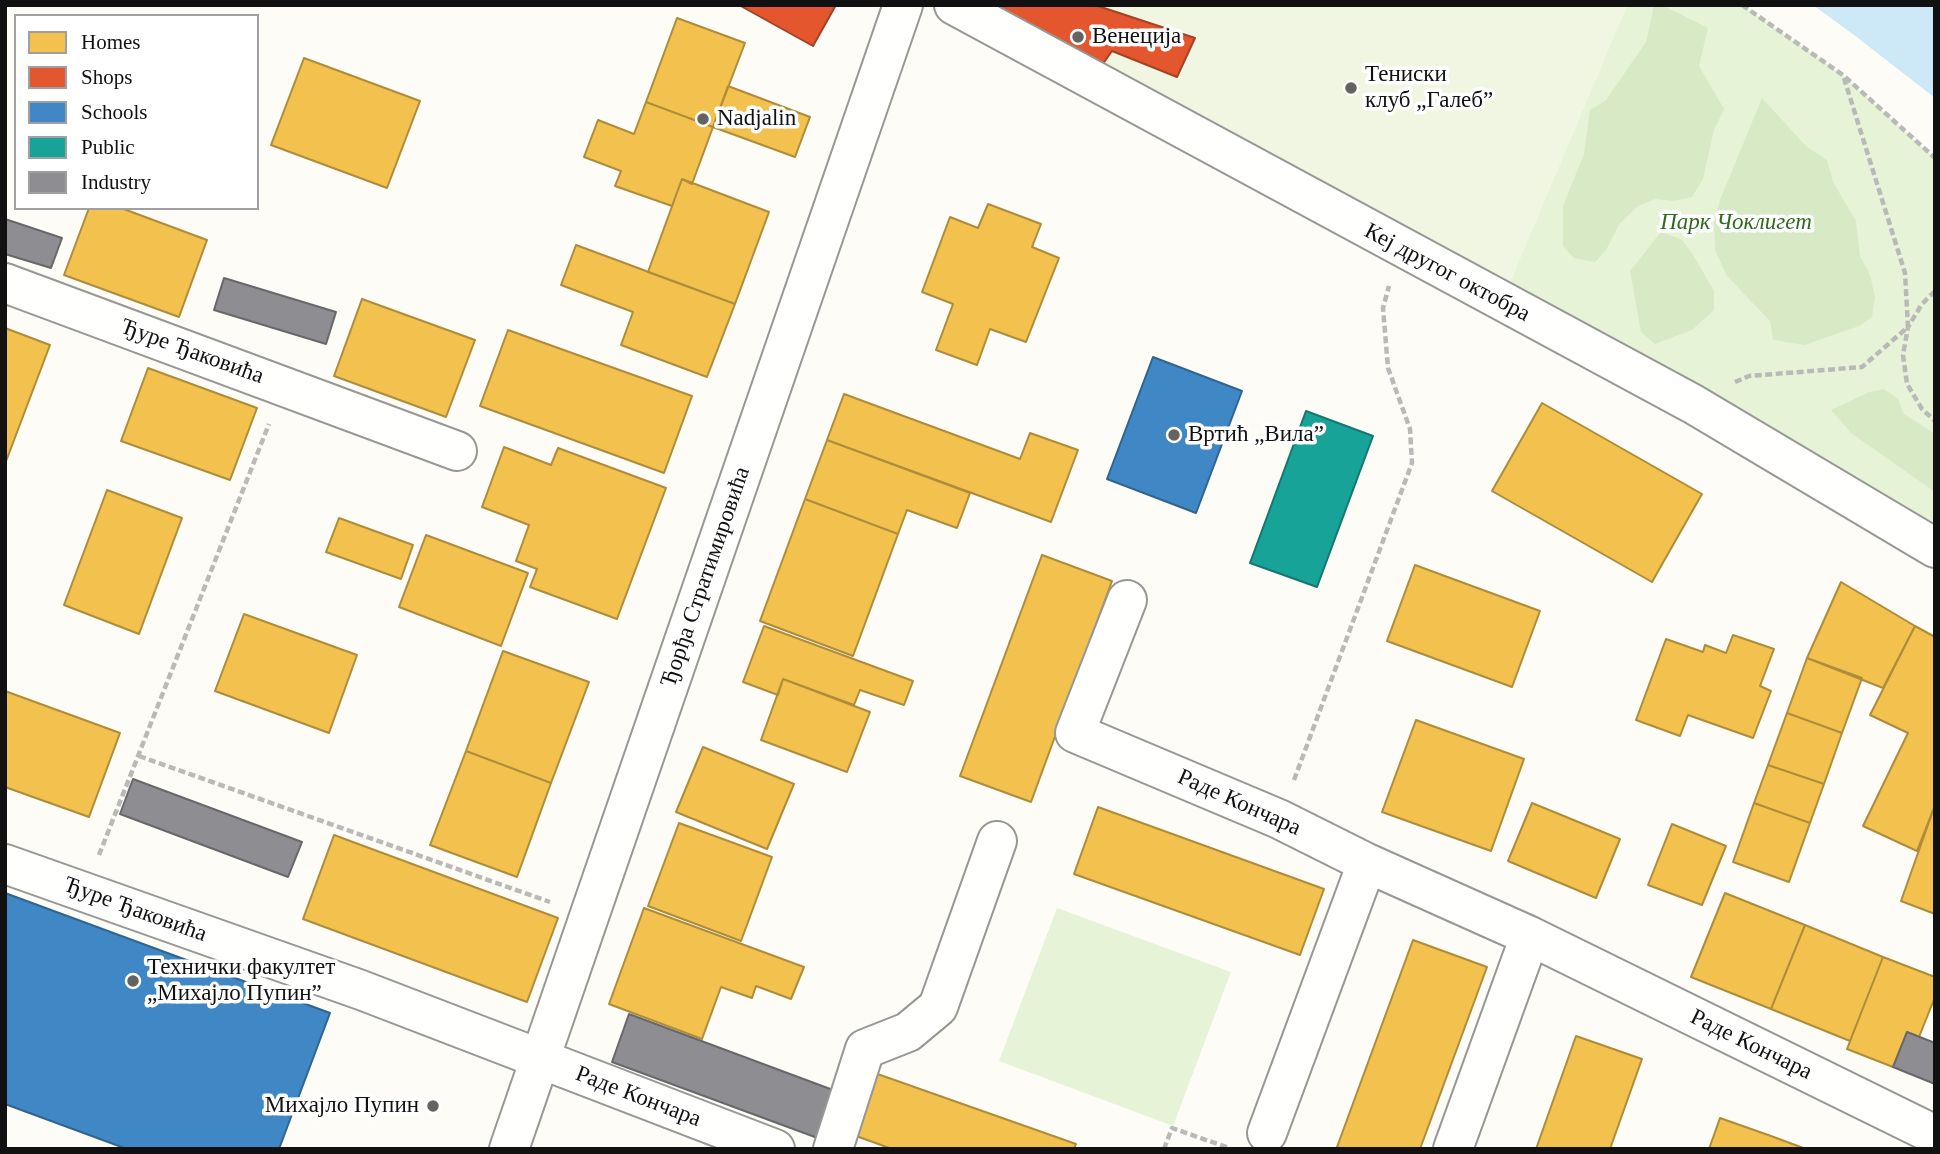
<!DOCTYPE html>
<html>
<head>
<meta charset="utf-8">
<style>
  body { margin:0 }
  #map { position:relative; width:1940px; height:1154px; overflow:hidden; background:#fdfcf7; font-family:"Times New Roman",serif }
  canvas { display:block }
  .frame { position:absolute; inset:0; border:7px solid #111; pointer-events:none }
  .legend { position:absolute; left:14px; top:14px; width:245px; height:196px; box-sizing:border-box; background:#fff; border:2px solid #a0a0a0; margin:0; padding:9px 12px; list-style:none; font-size:21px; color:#111 }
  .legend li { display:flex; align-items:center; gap:14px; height:35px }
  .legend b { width:35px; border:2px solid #a0a0a0 }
</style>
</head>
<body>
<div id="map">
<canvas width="1940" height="1154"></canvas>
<div class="frame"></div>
<ul class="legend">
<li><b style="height:19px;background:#f2c14e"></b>Homes</li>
<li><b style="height:19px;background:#e4572e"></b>Shops</li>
<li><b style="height:19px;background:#3f88c5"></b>Schools</li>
<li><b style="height:19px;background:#17a398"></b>Public</li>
<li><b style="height:19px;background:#8d8d92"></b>Industry</li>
</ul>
</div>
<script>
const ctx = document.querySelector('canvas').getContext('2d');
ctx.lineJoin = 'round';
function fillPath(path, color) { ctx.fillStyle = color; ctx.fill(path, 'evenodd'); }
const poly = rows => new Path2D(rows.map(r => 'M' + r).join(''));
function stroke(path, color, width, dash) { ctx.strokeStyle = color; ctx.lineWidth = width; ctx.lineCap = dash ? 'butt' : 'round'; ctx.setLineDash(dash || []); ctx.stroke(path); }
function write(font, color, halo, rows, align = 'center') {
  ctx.font = font + ' "Times New Roman",serif'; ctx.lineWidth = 7; ctx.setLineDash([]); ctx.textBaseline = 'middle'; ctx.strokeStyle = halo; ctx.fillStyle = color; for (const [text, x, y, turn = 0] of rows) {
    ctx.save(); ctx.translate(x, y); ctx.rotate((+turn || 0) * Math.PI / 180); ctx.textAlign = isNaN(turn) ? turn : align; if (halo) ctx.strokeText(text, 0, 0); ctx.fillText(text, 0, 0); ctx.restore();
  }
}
const green = poly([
  [1627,5,1742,5,1843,75,1935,159,1935,548,1501,303],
  [1057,908,1231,972,1173,1126,999,1061]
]);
const forest = poly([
  [1654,5,1662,5,1708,28,1699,66,1724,109,1714,130,1703,179,1692,197,1673,201,1655,199,1638,206,1620,223,1606,250,1595,262,1574,258,1563,246,1563,206,1584,154,1590,110,1606,100,1646,42],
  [1762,98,1807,147,1827,160,1833,182,1856,221,1860,256,1870,275,1875,297,1872,317,1859,326,1805,345,1773,340,1770,321,1727,276,1715,250,1714,223,1720,200],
  [1661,232,1681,239,1692,253,1714,291,1714,310,1692,330,1655,344,1641,332,1630,271],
  [1884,389,1898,399,1904,414,1935,434,1935,492,1851,433,1831,410,1869,392]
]);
const pitch = poly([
  [956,5,1627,5,1501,303]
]);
const water = poly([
  [1813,5,1935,5,1935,98,1854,35]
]);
const homes = poly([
  [677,18,745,43,713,127,646,102,677,18],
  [304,58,420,101,387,188,271,145,304,58],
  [728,86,810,117,795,157,713,127,728,86],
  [646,102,713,127,692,184,682,179,672,206,615,186,621,171,584,157,598,120,634,134,646,102],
  [682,179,769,212,735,304,648,272,682,179],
  [988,204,1041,224,1032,247,1059,258,1026,342,990,329,977,365,936,350,953,304,922,292,950,217,978,228,988,204],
  [89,208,121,208,207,240,179,317,64,275,89,208],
  [576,245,735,304,707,377,621,345,633,312,561,285,576,245],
  [362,299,475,340,446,417,334,376,362,299],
  [5,328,50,345,5,464,5,328],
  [508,330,692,396,664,473,480,406,508,330],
  [148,368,257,408,230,480,121,441,148,368],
  [844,394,1020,459,1030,433,1078,450,1051,522,827,440,844,394],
  [1542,403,1702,494,1652,582,1492,491,1542,403],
  [827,440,970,493,957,528,907,510,898,534,805,499,827,440],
  [504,447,551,465,558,448,666,488,617,619,530,587,537,569,516,561,529,525,482,507,504,447],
  [107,490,182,518,139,634,64,605,107,490],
  [805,499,898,534,853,656,760,621,805,499],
  [339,518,413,545,401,579,326,552,339,518],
  [426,535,528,573,501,646,399,607,426,535],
  [1042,555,1112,581,1031,802,960,776,1042,555],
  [1415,565,1540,611,1512,687,1387,641,1415,565],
  [1841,582,1915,626,1883,688,1807,658,1841,582],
  [244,614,357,655,329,733,215,691,244,614],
  [764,626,913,681,904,705,860,690,854,705,783,679,778,695,743,682,764,626],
  [1915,626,1935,637,1935,805,1917,851,1863,826,1908,733,1870,715,1915,626],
  [1733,635,1774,649,1760,686,1771,691,1753,738,1688,715,1680,736,1636,720,1666,639,1703,652,1705,645,1726,653,1733,635],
  [503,651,589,682,551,783,466,751,503,651],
  [1807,658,1862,678,1842,733,1787,713,1807,658],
  [783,679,870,712,847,772,761,740,783,679],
  [5,691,120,733,89,817,5,787,5,691],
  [1787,713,1842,733,1824,784,1768,765,1787,713],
  [1416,720,1524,759,1491,851,1382,812,1416,720],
  [703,747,794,784,767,849,676,812,703,747],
  [466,751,551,783,517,877,430,845,466,751],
  [1768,765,1824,784,1810,823,1754,803,1768,765],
  [1532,803,1620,839,1596,898,1508,861,1532,803],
  [1754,803,1810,823,1789,882,1733,862,1754,803],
  [1935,805,1935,914,1901,901,1935,805],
  [1098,807,1324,889,1300,955,1074,874,1098,807],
  [679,823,772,857,741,941,648,906,679,823],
  [1672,824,1726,846,1702,905,1648,885,1672,824],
  [334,835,558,918,527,1002,303,919,334,835],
  [1725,893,1805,925,1771,1009,1691,977,1725,893],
  [644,908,804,967,791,999,756,986,752,998,721,987,702,1039,609,1004,644,908],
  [1805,925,1883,957,1850,1041,1771,1009,1805,925],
  [1413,940,1487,967,1420,1149,1342,1149,1337,1147,1413,940],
  [1883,957,1935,977,1935,997,1919,1037,1907,1032,1893,1067,1847,1049,1883,957],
  [1576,1036,1642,1059,1610,1149,1536,1149,1576,1036],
  [869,1071,1076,1144,1074,1149,892,1149,848,1133,869,1071],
  [1720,1118,1771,1136,1806,1149,1709,1149,1720,1118]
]);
const shops = poly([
  [739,5,836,5,813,46,739,5],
  [975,5,1095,5,1195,38,1177,77,1112,51,1095,75,975,5]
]);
const schools = poly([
  [1153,357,1242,391,1196,513,1107,479,1153,357],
  [5,893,330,1013,279,1149,127,1149,5,1104,5,893]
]);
const public = poly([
  [1306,411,1373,436,1317,587,1250,563,1306,411]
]);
const industry = poly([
  [5,219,62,238,51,268,5,254,5,219],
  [224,278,336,312,326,344,214,310,224,278],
  [133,779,302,842,288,877,120,814,133,779],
  [629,1014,841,1093,823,1140,612,1062,629,1014],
  [1907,1032,1935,1043,1935,1084,1893,1067,1907,1032]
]);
const path = poly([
  [1742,5,1843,75,1935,158],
  [1935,291,1922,304,1908,327,1903,355,1907,384,1922,409,1935,421],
  [1735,382,1749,376,1862,367,1908,327,1905,273,1843,75],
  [139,756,550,902],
  [1294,780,1412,463,1410,429,1388,368,1383,308,1389,286],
  [99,855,269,424],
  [1164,1149,1172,1128,1229,1148]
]);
const minor = poly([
  [954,5,1693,404,1935,548],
  [5,283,457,451],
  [1127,600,1075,733,1279,819,1367,863,1530,936],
  [5,864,361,990,775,1149],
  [1267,1133,1367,863],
  [509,1149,903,5],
  [833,1149,865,1049,908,1032,938,1007,997,841],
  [1453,1149,1530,936,1935,1135]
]);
const markers = [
  [1078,37,7,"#646362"],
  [1351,88,7,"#646362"],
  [703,119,7,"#646362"],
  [1174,435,7,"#646362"],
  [133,981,7,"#646362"],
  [433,1106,7,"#646362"]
];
const poiNames = [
  ["Венеција",1092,37],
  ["Тениски",1365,75],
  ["клуб „Галеб”",1365,101],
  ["Nadjalin",717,119],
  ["Вртић „Вила”",1188,435],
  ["Технички факултет",147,968],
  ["„Михајло Пупин”",147,994],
  ["Михајло Пупин",419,1106,"right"]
];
const parkNames = [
  ["Парк Чоклигет",1736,223]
];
const streetNames = [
  ["Кеј другог октобра",1447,273,28],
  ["Ђуре Ђаковића",192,352,20],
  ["Ђорђа Стратимировића",706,577,-71],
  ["Раде Кончара",1239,803,24],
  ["Ђуре Ђаковића",135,910,20],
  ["Раде Кончара",1751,1045,26],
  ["Раде Кончара",638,1097,21]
];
fillPath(green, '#e7f3d7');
fillPath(forest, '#d8eac5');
fillPath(pitch, '#f0f6e1');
fillPath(water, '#cde8f7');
fillPath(homes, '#f2c14e');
stroke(homes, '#ae8c3c', 2);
fillPath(shops, '#e4572e');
stroke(shops, '#a54225', 2);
fillPath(schools, '#3f88c5');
stroke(schools, '#31648f', 2);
fillPath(public, '#17a398');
stroke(public, '#157770', 2);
fillPath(industry, '#8d8d92');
stroke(industry, '#68686b', 2);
stroke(minor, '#979795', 42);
stroke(path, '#b9b9b8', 4.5, [7, 3.5]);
stroke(minor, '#fffffe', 38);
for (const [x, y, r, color] of markers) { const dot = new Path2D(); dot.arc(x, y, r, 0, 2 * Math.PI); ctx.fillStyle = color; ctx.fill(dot); stroke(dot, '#fff', 2.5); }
write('23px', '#111', '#fff', poiNames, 'left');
write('italic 23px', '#2f6b1f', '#fff', parkNames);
write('23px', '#111', '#fff', streetNames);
</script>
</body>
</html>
